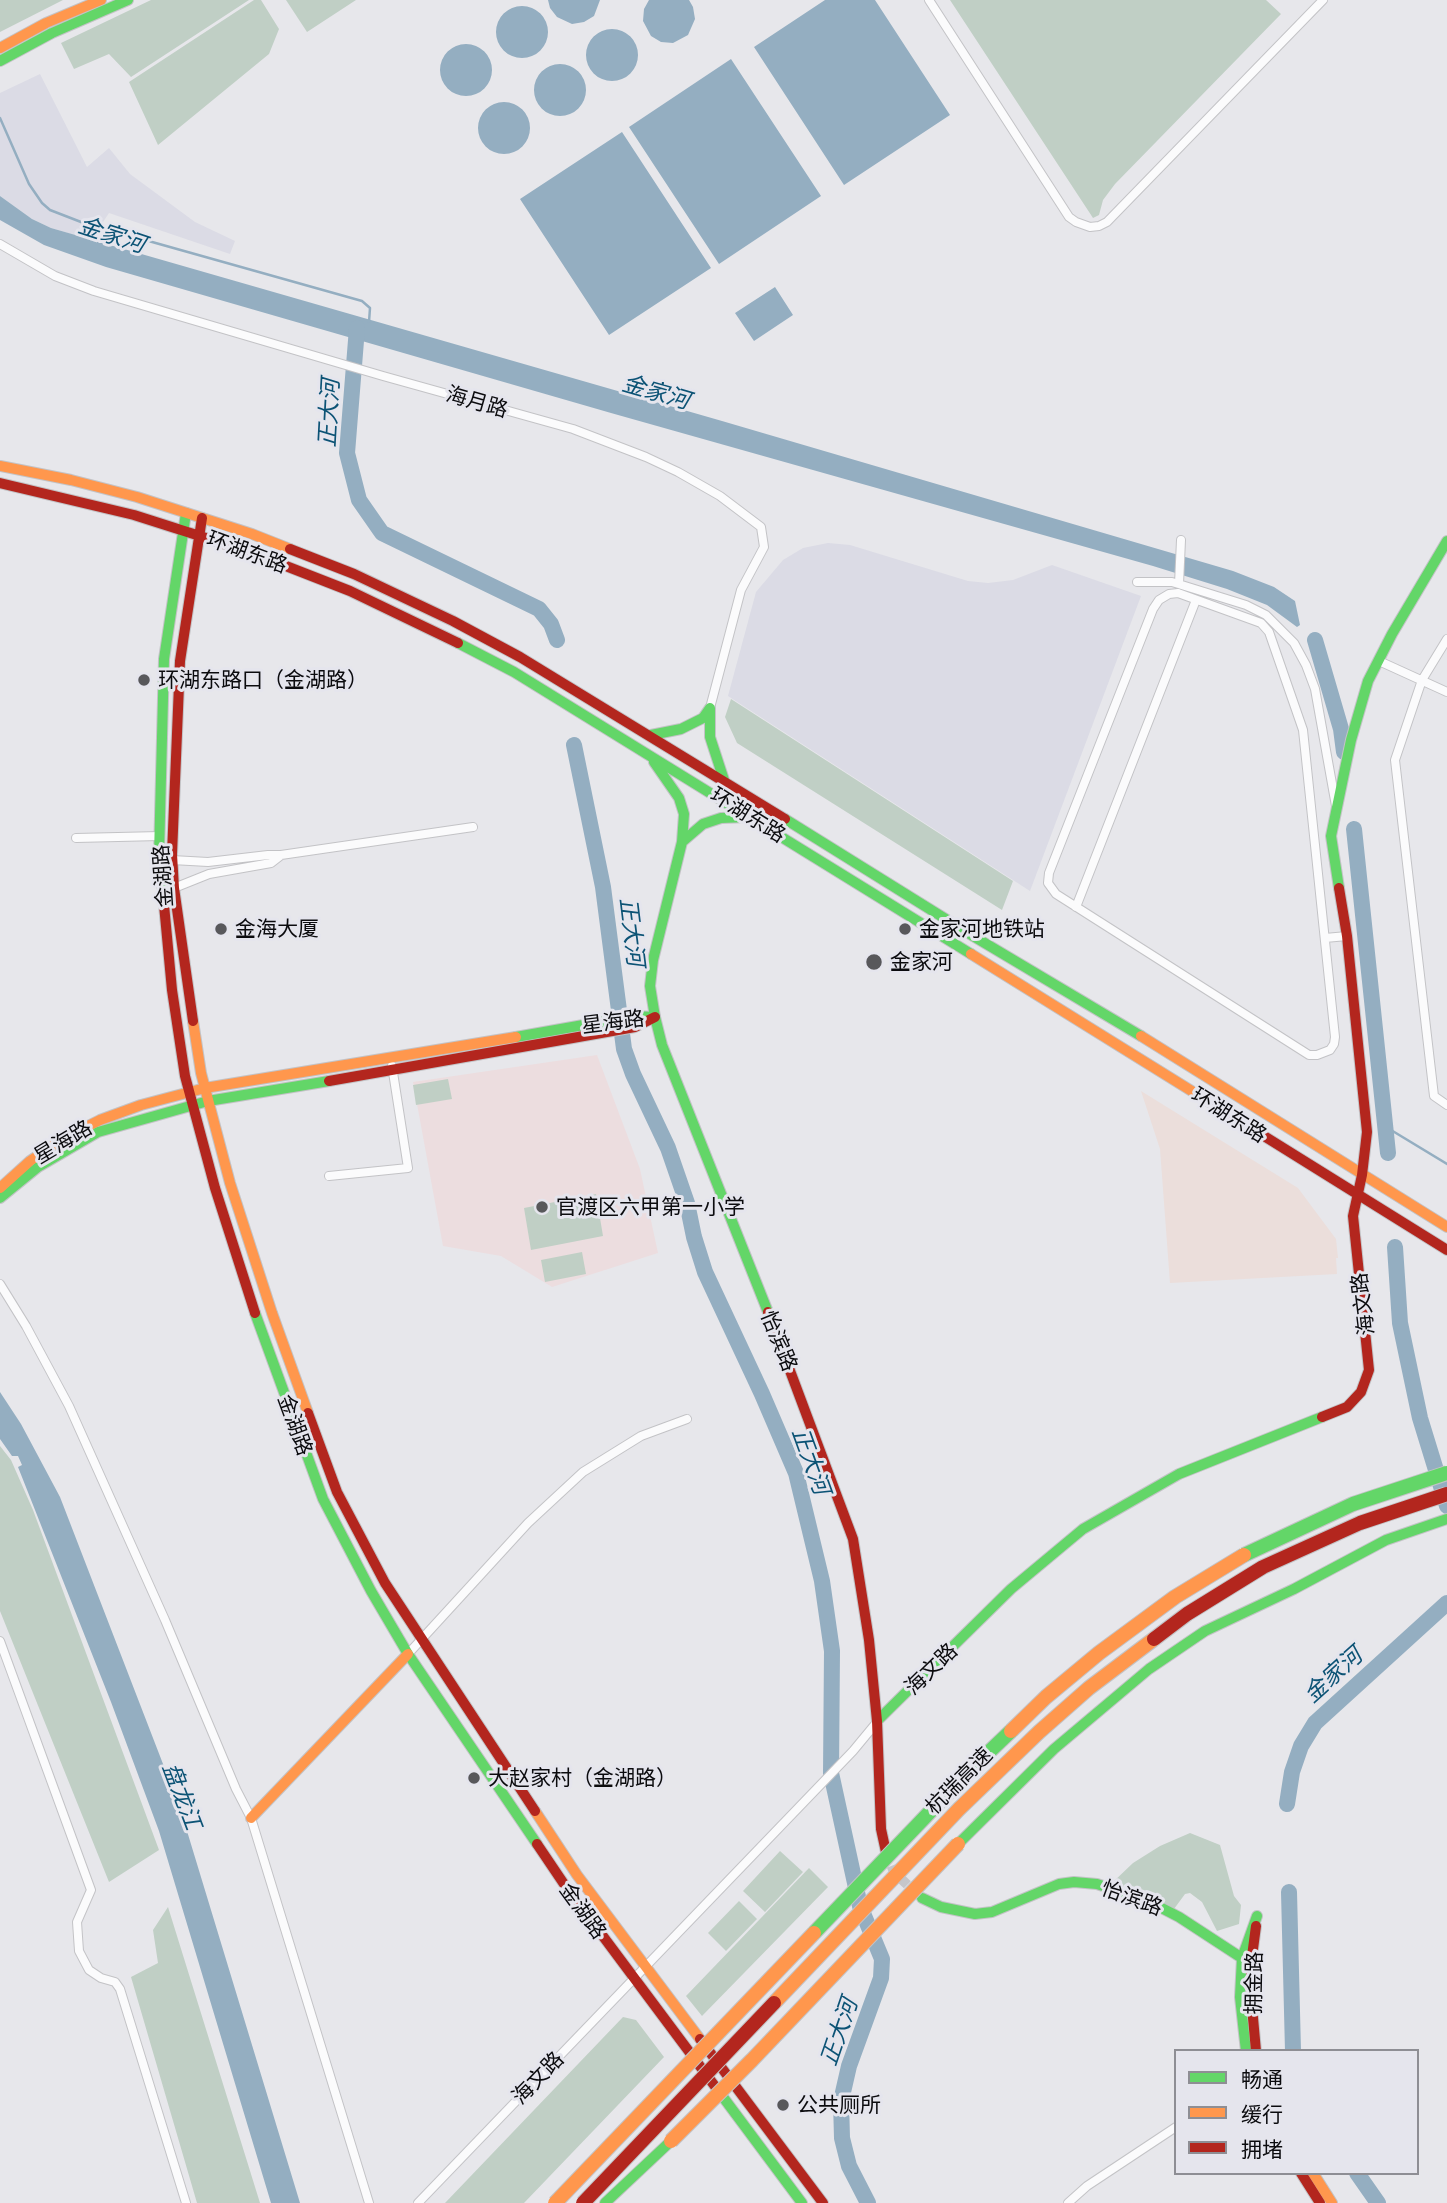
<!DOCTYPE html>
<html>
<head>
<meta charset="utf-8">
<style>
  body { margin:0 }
  #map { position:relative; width:1447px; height:2203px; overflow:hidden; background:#e7e7eb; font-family:Ubuntu,"Noto Sans SC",sans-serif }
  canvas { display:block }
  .legend { position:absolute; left:1174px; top:2049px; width:245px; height:126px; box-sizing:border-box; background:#e5e5ed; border:2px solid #8e8e94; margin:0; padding:9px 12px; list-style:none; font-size:21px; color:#0b0b0e }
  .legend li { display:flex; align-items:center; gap:14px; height:35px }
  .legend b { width:35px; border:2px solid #8e8e94 }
</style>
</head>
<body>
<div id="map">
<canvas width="1447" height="2203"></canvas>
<ul class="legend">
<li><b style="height:9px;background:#63d668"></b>畅通</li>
<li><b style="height:9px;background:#ff974d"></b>缓行</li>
<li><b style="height:9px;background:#b3261e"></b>拥堵</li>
</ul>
</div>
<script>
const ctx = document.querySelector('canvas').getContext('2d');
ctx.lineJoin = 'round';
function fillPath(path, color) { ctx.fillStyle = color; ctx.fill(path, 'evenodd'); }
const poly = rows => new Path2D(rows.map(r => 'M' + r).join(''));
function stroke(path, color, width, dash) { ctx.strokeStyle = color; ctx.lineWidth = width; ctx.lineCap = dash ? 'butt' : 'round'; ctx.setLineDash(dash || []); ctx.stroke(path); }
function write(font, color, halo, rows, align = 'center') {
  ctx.font = font + ' Ubuntu,"Noto Sans SC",sans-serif'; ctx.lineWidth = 6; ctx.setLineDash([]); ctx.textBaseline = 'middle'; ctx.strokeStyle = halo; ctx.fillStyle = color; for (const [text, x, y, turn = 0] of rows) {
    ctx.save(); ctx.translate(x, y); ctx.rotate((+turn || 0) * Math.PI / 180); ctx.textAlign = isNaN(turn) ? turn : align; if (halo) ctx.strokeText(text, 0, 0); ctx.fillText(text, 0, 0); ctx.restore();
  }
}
const commercial = poly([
  [1141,1091,1298,1188,1336,1239,1338,1258,1336,1258,1337,1274,1170,1283,1160,1149]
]);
const built = poly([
  [40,74,87,167,109,148,130,174,195,222,235,241,230,254,109,213,103,222,98,242,51,228,32,219,0,196,0,93],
  [828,543,850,545,968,581,988,583,1013,580,1052,565,1141,596,1030,891,728,696,756,592,783,560,803,548]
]);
const education = poly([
  [597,1055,640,1169,658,1253,552,1287,501,1256,443,1246,413,1082]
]);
const green = poly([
  [0,0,63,0,0,32],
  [151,0,249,0,131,77,109,54,74,69,61,43],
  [254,0,261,0,279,29,269,54,158,145,129,82],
  [286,0,356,0,307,32],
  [950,0,1266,0,1281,14,1115,184,1103,200,1099,215,1093,218],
  [731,699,1013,881,1002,910,737,743,725,717],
  [448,1079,452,1099,416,1105,413,1085],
  [596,1194,603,1236,531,1250,524,1208],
  [582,1252,586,1274,545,1282,541,1260],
  [0,1446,11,1460,33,1510,159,1850,109,1882,0,1611],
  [1190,1833,1220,1845,1234,1896,1241,1905,1239,1924,1217,1931,1202,1902,1190,1893,1185,1894,1174,1909,1155,1899,1112,1883,1133,1863,1160,1846],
  [780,1851,803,1872,765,1912,743,1891],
  [809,1868,828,1887,702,2016,686,1996],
  [739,1901,757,1919,726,1951,708,1933],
  [168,1907,260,2203,197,2203,131,1977,158,1963,153,1930],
  [623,2017,636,2020,664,2057,524,2203,445,2203]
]);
const water = poly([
  [548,0,600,0,594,16,584,22,572,24,557,17,550,8],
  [649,0,689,0,693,7,695,19,688,35,673,43,661,42,651,36,643,21,644,9],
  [825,0,875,0,950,115,844,185,754,47],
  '496 32a26 26 0 1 1 52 0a26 26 0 1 1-52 0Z',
  '586 55a26 26 0 1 1 52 0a26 26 0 1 1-52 0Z',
  '440 70a26 26 0 1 1 52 0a26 26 0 1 1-52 0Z',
  [731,59,821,196,719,264,629,127],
  '534 90a26 26 0 1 1 52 0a26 26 0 1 1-52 0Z',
  '478 128a26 26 0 1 1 52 0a26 26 0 1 1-52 0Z',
  [622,132,711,268,609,335,520,199],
  [0,196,32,219,51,228,722,421,1233,571,1274,587,1295,601,1300,625,1297,627,1267,605,1227,589,1153,566,611,413,106,267,44,245,0,220],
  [775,287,793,315,754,341,735,313],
  [0,1392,21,1424,60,1497,180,1808,300,2203,271,2203,159,1831,111,1702,18,1467,22,1465,18,1456,12,1456,0,1439]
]);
const stream = poly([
  [0,118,29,184,42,203,50,210,81,222,362,301,370,308,369,322],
  [1386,1127,1447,1164]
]);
const river = poly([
  [357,328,347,453,359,500,382,533,539,609,551,624,557,640],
  [1315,640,1341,729,1344,752],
  [574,745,603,887,624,1049,633,1074,668,1148,687,1203,694,1237,705,1272,762,1394,796,1473,822,1581,832,1651,831,1773,860,1906,882,1959,881,1978,849,2066,841,2101,842,2138,849,2166,868,2203],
  [1354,829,1388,1153],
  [1395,1247,1400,1323,1420,1418,1447,1506],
  [1287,1804,1292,1772,1301,1746,1315,1723,1447,1603],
  [1289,1892,1293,2051],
  [1357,2173,1378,2203]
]);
const secondaryTunnel = poly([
  [886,1852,894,1872,917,1894]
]);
const street = poly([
  [929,0,1069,217,1076,222,1090,227,1099,226,1107,222,1323,0],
  [0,244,55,276,94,291,383,376,573,429,646,457,678,472,720,496,761,527,764,547,741,590,710,708],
  [1137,582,1172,582,1246,605,1266,615,1294,643,1306,665,1315,689,1336,806],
  [1179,584,1181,540],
  [1178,593,1261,623,1269,632,1303,730,1335,1037,1334,1044,1330,1050,1317,1055,1309,1055,1056,894,1048,883,1049,873,1153,609,1159,600,1169,594,1178,593],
  [1447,639,1422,680,1395,760,1434,1096,1447,1105],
  [1379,661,1447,692],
  [76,838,160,836],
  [172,860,208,862,268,855,281,855,473,827],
  [174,888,209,874,271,863,280,856],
  [1076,907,1196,600],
  [1325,938,1347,936],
  [329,1176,408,1168,392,1066],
  [0,1284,26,1326,69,1406,165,1620,236,1789,251,1818,369,2203],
  [0,1641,91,1890,77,1922,79,1951,89,1970,101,1978,115,1982,120,1989,186,2203],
  [408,1654,528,1523,583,1472,641,1436,687,1419],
  [418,2203,853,1751,877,1722],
  [1068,2203,1087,2186,1176,2127]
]);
const fast = poly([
  [0,61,52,33,128,0],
  [458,643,514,672,971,954],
  [651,735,681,729,703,718,710,708,710,737,724,780],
  [654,762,679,798,684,814,682,842,703,824,721,818,748,817],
  [785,819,973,936,1141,1036],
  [682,842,653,960,650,986,655,1017,662,1045,768,1312],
  [1339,888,1331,836,1351,740,1368,681,1392,634,1447,541],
  [164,905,159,855,164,659,186,513],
  [516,1037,634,1016,654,1017],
  [0,1198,38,1167,98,1132,208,1101,329,1081],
  [255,1313,323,1499,371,1591,408,1654,537,1844],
  [1294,1589,1386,1540,1447,1519],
  [877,1721,1011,1589,1083,1529,1179,1474,1322,1417],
  [958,1844,1054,1749,1149,1669,1205,1631,1294,1589],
  [922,1898,941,1907,975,1914,992,1912,1059,1884,1074,1882,1097,1884,1148,1901,1179,1917,1251,1964],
  [1246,2051,1240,1997,1242,1958,1257,1916],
  [720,2093,802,2203],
  [605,2203,671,2141]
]);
const slow = poly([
  [0,48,46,23,101,0],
  [0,466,71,480,137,497,252,534,290,549],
  [971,954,1211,1103],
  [193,1021,201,1073,230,1183,272,1313,308,1413],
  [1141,1036,1447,1227],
  [0,1188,30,1161,62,1139,100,1120,141,1105,205,1088,516,1037],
  [535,1811,577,1875,700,2039],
  [251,1818,408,1654],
  [1313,2173,1332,2203]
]);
const jam = poly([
  [0,483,134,515,250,552,350,591,458,643],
  [290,549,354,574,453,621,520,657,785,819],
  [164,905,172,990,185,1076,215,1188,255,1313],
  [193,1021,174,888,172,854,180,661,202,518],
  [329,1081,635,1027,655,1017],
  [1211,1103,1447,1250],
  [768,1312,853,1539,869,1640,877,1721,881,1829,886,1852],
  [308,1413,337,1492,385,1583,535,1811],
  [1322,1417,1347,1407,1361,1392,1369,1370,1353,1216,1362,1175,1367,1132,1347,936,1339,888],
  [537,1844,564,1884,720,2093],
  [1256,1926,1251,1964,1251,1996,1256,2051],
  [700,2039,823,2203],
  [1301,2173,1320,2203]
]);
const fastBridge = poly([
  [1244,1555,1353,1504,1447,1473],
  [814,1933,971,1769,1011,1731]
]);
const slowBridge = poly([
  [1011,1731,1046,1697,1099,1653,1175,1597,1244,1555],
  [774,2003,959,1809,1039,1732,1089,1688,1154,1639],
  [671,2141,752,2060,958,1844],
  [555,2203,814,1933]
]);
const jamBridge = poly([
  [1154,1639,1187,1614,1263,1567,1360,1523,1447,1494],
  [583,2203,774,2003]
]);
const markers = [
  [144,680,7,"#58585b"],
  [221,929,7,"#58585b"],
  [905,929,7,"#58585b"],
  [874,962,9,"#58585b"],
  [542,1207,7,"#58585b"],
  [474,1778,7,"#58585b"],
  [783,2105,7,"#58585b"]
];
const streetNames = [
  ["海月路",477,402,16],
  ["环湖东路",247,552,20],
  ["环湖东路",748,815,32],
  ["金湖路",163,876,-94],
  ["星海路",613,1022,-7],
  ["环湖东路",1229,1115,32],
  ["星海路",63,1142,-31],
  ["海文路",1363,1304,-97],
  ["怡滨路",779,1341,68],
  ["金湖路",295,1425,70],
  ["海文路",931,1669,-44],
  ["杭瑞高速",959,1781,-45],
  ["怡滨路",1132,1898,20],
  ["金湖路",583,1911,54],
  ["拥金路",1254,1983,-89],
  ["海文路",538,2078,-46]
];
const poiNames = [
  ["环湖东路口（金湖路）",158,680],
  ["金海大厦",235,929],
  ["金家河地铁站",919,929],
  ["金家河",890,962],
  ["官渡区六甲第一小学",556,1207],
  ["大赵家村（金湖路）",488,1778],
  ["公共厕所",797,2105]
];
const waterNames = [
  ["金家河",112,235,18],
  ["金家河",656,392,16],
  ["正大河",329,413,-87],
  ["正大河",632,932,83],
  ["正大河",811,1461,70],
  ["金家河",1333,1675,-42],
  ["盘龙江",182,1796,69],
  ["正大河",839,2032,-71]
];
fillPath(commercial, '#ebdedb');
fillPath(built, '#dbdbe5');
fillPath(education, '#ecdddf');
fillPath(green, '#c0cfc5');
fillPath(water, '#94aec1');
stroke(stream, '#94aec1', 2.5);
stroke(river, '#94aec1', 16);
stroke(secondaryTunnel, '#c6c6ca', 10, [10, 5]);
stroke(street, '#c3c3c6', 10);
stroke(fast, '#c3c3c6', 12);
stroke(slow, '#c3c3c6', 12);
stroke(jam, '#c3c3c6', 12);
stroke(street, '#fbfbfc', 8);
stroke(fast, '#63d668', 10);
stroke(slow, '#ff974d', 10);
stroke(jam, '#b3261e', 10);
stroke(fastBridge, '#c3c3c6', 16, []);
stroke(slowBridge, '#c3c3c6', 16, []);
stroke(jamBridge, '#c3c3c6', 16, []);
stroke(fastBridge, '#63d668', 14);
stroke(slowBridge, '#ff974d', 14);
stroke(jamBridge, '#b3261e', 14);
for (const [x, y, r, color] of markers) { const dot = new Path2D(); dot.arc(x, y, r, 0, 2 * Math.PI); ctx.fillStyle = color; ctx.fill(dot); stroke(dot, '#e5e5ed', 2.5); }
write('21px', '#0b0b0e', '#e5e5ed', streetNames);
write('21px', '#0b0b0e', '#e5e5ed', poiNames, 'left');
write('italic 23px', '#0c5375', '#e5e5ed', waterNames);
</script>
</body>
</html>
